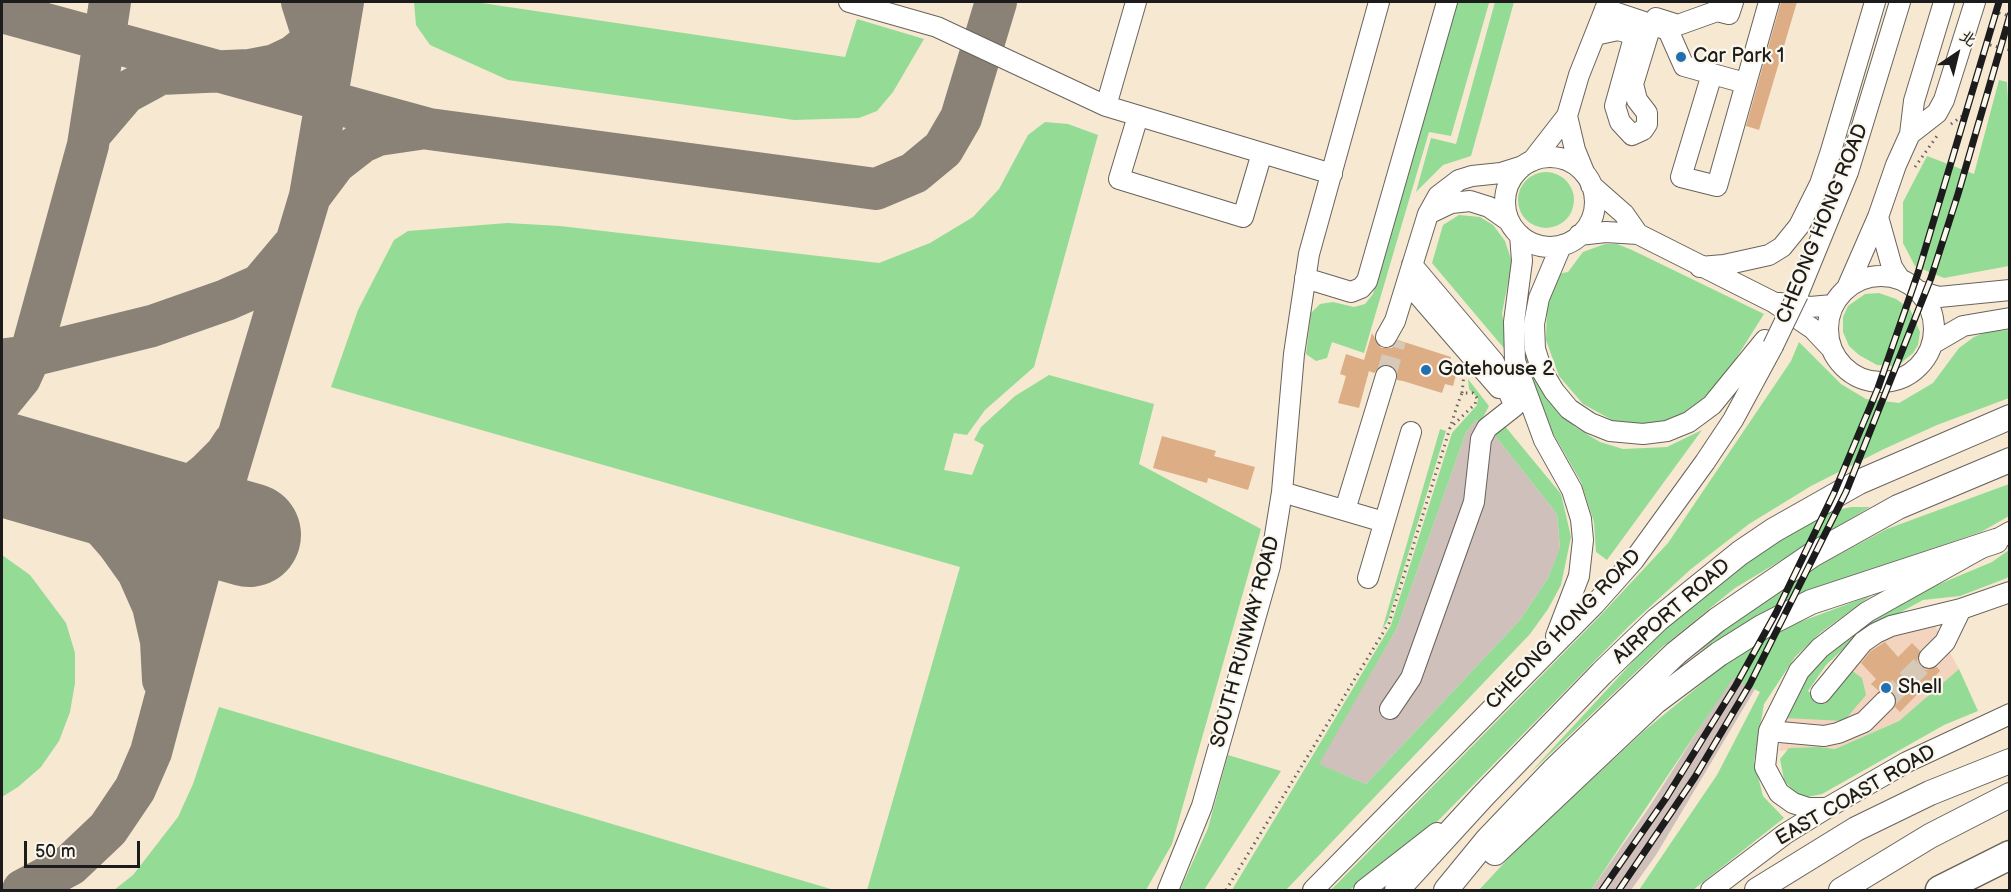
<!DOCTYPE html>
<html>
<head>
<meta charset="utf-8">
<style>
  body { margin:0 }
  #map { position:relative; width:2011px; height:892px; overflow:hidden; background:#f7e8d2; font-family:"Balsamiq Sans","LXGW WenKai TC",sans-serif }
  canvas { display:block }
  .frame { position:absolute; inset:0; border:3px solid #1c1c1c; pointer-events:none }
  .north { position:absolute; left:1927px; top:24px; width:60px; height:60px; -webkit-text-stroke:4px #fbf7ec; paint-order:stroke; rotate:35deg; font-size:16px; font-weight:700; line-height:24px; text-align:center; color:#1c1c1c }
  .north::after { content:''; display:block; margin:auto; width:21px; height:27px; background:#1c1c1c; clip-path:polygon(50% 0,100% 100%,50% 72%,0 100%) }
  .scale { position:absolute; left:24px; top:841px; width:116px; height:27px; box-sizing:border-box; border:3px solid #1c1c1c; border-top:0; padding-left:8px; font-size:18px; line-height:21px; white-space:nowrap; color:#1c1c1c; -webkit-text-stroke:4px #fbf7ec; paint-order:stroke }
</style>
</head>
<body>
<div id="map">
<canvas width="2011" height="892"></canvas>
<div class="frame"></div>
<div class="north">北</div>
<div class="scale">50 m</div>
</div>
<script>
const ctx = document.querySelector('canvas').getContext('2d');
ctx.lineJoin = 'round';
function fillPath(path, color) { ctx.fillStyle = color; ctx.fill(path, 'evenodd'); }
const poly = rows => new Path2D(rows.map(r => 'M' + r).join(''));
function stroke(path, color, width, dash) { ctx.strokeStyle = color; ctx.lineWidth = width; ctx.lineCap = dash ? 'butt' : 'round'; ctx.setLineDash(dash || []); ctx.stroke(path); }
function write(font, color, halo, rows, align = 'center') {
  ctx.font = font + ' "Balsamiq Sans",sans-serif'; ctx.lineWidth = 4.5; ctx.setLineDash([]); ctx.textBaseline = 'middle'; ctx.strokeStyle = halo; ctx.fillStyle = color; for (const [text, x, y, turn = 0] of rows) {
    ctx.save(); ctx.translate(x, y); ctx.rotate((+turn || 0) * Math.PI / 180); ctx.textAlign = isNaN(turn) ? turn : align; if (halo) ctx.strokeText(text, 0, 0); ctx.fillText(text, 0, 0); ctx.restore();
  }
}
const built = poly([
  [1934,624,1959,669,1899,721,1835,749,1819,747,1779,751,1785,718,1822,706,1863,649,1874,640]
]);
const industrial = poly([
  [1476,420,1493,433,1557,514,1560,549,1548,578,1520,620,1366,784,1318,764,1397,628,1466,432],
  [1732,677,1755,689,1656,855,1631,890,1591,890,1648,809]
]);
const green = poly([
  [414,2,475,2,845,57,857,19,924,39,893,92,877,111,859,118,794,120,508,80,430,45,416,25],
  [1458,2,1489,3,1451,136,1429,132,1364,353,1332,342,1327,358,1316,361,1306,354,1311,313,1320,304,1333,302,1354,307,1365,304,1373,294],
  [1495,2,1514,2,1471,156,1443,165,1416,192,1431,138,1456,144],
  [1999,80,2007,82,2009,120,2009,266,1944,278,1915,266,1903,243,1903,202,1927,156,1974,174],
  [1045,122,1068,124,1098,135,1034,367,985,410,967,435,954,433,944,470,972,475,984,445,974,440,981,427,1015,396,1049,375,1154,404,1139,464,1261,529,1172,844,1146,890,867,890,960,567,331,387,358,310,394,240,408,231,507,223,560,226,879,263,930,243,973,217,999,189,1028,135],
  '1518 200a28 28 0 1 1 56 0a28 28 0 1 1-56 0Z',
  [1459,215,1480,217,1493,225,1505,241,1512,262,1502,313,1508,353,1432,263,1443,225],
  [1605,244,1617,244,1632,250,1764,314,1730,368,1694,409,1665,421,1643,426,1614,421,1583,404,1559,376,1546,340,1547,306,1558,274,1568,272,1583,252],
  [1879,293,1896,299,1910,309,1920,332,1918,345,1913,353,1901,363,1892,366,1877,365,1859,355,1849,346,1843,332,1843,317,1848,306,1865,294],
  [1525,318,1529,319,1555,406,1575,427,1600,442,1623,449,1667,447,1702,430,1607,560,1596,552,1594,522,1581,482,1542,414,1532,387,1523,352],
  [2009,330,2009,398,1937,425,1884,449,1811,486,1749,524,1691,569,1629,626,1430,829,1385,867,1349,890,1331,890,1599,617,1668,543,1791,361,1799,342,1841,384,1866,399,1899,403,1933,383,1959,348,1974,337,1987,332],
  [1468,379,1489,406,1480,423,1476,420,1466,432,1397,628,1319,764,1366,784,1520,620,1548,578,1560,548,1557,514,1493,433,1504,425,1561,494,1571,537,1561,585,1548,609,1530,634,1286,890,1232,890,1391,625,1452,433,1477,405,1478,398,1469,389],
  [1440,429,1446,431,1388,620,1382,630],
  [2009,484,2009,516,1981,532,1814,589,1715,641,1664,675,1747,610,1827,561,1887,529],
  [1851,507,1870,507,1735,588,1661,648,1529,774,1651,642,1710,585,1810,516],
  [2009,550,2009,576,2007,578,1960,596,1923,600,1857,636,1826,665,1808,691,1825,704,1851,670,1862,678,1866,695,1844,721,1785,718,1813,665,1854,632,1930,588,1992,562],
  [2,555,30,575,66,623,75,653,75,683,70,712,59,741,41,767,18,787,2,797],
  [1872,595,1820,633,1795,657,1764,704,1754,761,1763,796,1784,818,1693,890,1639,890,1717,775,1760,692,1733,678,1591,890,1479,890,1518,848,1644,731,1721,668,1751,647,1797,623],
  [1959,669,1978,711,1944,725,1822,794,1807,797,1794,792,1784,780,1780,759,1789,748,1819,747,1835,749,1899,721],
  [219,707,834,890,114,890,133,875,178,817,193,784],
  [1228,755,1281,771,1204,890,1180,890,1208,828]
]);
const taxiway = poly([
  [302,2,314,40,316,63],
  [2,12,429,129,876,189,914,173,943,149,961,118,996,2],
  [90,134,125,93,160,74,249,70,275,65,294,56,314,40,327,25,340,2],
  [311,195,335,163,362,142,378,135,419,129],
  [6,359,30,356,152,326,226,300,260,285,292,247],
  [2,400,20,378,30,356,88,145,110,2],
  [18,469,54,488,97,520,118,544,138,572,153,606,161,641,163,680],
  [60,481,138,496,167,492,196,482,206,474,226,454,234,442],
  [104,495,136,509,159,528,180,563,187,588,188,607],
  [23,890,70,865,108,829,135,789,151,752,212,524,310,196,343,2]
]);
const runway = poly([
  [2,464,249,535]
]);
const building = poly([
  [1781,2,1797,2,1759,130,1746,126],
  [1372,333,1381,348,1392,348,1398,340,1451,357,1449,365,1458,368,1453,386,1445,384,1442,393,1403,381,1397,380,1394,367,1384,364,1374,373,1369,371,1359,408,1338,403,1346,376,1340,374,1346,354,1364,360],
  [1162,436,1216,451,1214,456,1255,467,1248,490,1208,478,1207,483,1153,468],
  [1885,642,1898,657,1912,643,1920,651,1917,661,1921,667,1926,670,1937,667,1940,671,1900,712,1895,707,1897,698,1894,693,1888,689,1879,691,1871,684,1876,679,1861,663,1871,651]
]);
const minorTunnel = poly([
  [1386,376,1396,340],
  [1885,701,1929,658]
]);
const path = poly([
  [1999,13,2010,16],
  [1990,45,2010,50],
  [1951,124,1965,114],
  [1915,167,1937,136],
  [1462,393,1464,374],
  [1226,890,1389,623,1450,428,1458,403,1462,393,1473,393,1477,398,1475,404,1450,428]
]);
const minor = poly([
  [849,2,937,27,1106,106,1332,174],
  [1605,9,1668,30,1684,66,1745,83],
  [1656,18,1678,25,1717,11,1729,14,1733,2],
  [1635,34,1615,106,1620,122,1632,135,1643,130,1647,124,1647,113,1637,100,1633,84,1651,25],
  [1595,35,1618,30,1647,38],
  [1712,74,1681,177,1717,186,1769,2],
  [1106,106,1136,2],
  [1138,116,1119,179,1243,217,1262,153],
  [1910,134,1937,113,1944,100,1975,2],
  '1505 202a45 45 0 1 1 90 0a45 45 0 1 1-90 0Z',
  [1532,161,1567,116],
  [1584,172,1575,150,1567,116,1579,75,1608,2],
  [1591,185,1624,214,1638,234,1773,302,1813,329,1831,348],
  [1428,214,1451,203,1470,201,1489,207,1509,221],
  [1878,217,1892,267,1900,279],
  [1520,235,1522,261,1514,322,1515,361,1544,440,1572,490,1581,519,1583,540,1579,576,1556,636],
  [1579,235,1606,232,1638,234],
  [1561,246,1539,298,1534,324,1535,349,1542,371,1554,391,1569,409,1590,423,1610,431,1643,434,1667,431,1689,422,1712,405,1765,340],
  [1700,267,1724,265,1769,255,1782,247,1799,226,1820,184,1830,154,1875,2],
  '1828 329a53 53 0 1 1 106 0a53 53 0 1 1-106 0Z',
  [1305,278,1351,292,1361,288,1367,281,1447,2],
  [1407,282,1499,388],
  [1847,288,1878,217,1896,165,1910,134,1914,101,1944,2],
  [1919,291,1939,297,2010,290],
  [1798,294,1848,172,1900,2],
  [1779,303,1810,307,1833,305],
  [1386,337,1395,321,1428,214,1438,196,1459,180,1472,176,1501,173,1523,166],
  [1932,344,1963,326,2010,318],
  [1282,492,1384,522],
  [1345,510,1386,376],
  [1368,578,1411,432],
  [1929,658,1945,642,1961,609,2010,592],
  [1821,693,1863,642,1876,633,1891,626,1961,609],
  [1390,709,1411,678,1474,502,1481,439,1487,428,1515,406,1494,362,1412,265],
  [1769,731,1824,736,1838,733,1864,722,1885,701],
  [1827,808,1808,808,1793,803,1779,793,1765,767,1769,731,1799,671,1820,648,1867,612,2010,532],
  [1168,890,1202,806,1270,566,1282,492,1294,354,1309,254,1379,2],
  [1313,890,1594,605,1634,560,1705,462,1733,420,1773,346],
  [1364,890,1437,833],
  [1711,890,1785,834,1827,808,1907,762,2010,714]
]);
const major = poly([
  [1495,853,1655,702,1719,654,1762,627,1811,602,1996,541],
  [1397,890,1484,795,1602,673,1657,620,1740,553,1774,530,1859,482,2010,417],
  [1446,890,1487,840,1553,771,1676,653,1717,620,1812,555,1898,507,2010,460],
  [1757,890,1856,829,1930,793,2010,761],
  [1841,890,1930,836,2010,795]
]);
const highway = poly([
  [1940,890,2010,855]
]);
const rail = poly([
  [1602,890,1666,798,1736,685,1776,613,1834,493,1878,388,1918,273,1999,2],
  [1619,890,1695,777,1750,684,1846,492,1931,278,1958,194,2010,15]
]);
const minorBridge = poly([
  [1773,346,1798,294]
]);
const markers = [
  [1681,57,6,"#1f6fb2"],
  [1426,370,6,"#1f6fb2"],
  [1886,688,6,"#1f6fb2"]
];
const poiNames = [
  ["Car Park 1",1693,57],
  ["Gatehouse 2",1438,370],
  ["Shell",1898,688]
];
const streetNames = [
  ["CHEONG HONG ROAD",1823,224,-68],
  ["AIRPORT ROAD",1672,612,-41],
  ["CHEONG HONG ROAD",1564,630,-46],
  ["SOUTH RUNWAY ROAD",1246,642,-75],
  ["EAST COAST ROAD",1856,796,-30]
];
fillPath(built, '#f3d4bf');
fillPath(industrial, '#cfc0bb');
fillPath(green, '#94db95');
stroke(taxiway, '#8a8277', 42);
stroke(runway, '#8a8277', 104);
fillPath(building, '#ddad85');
stroke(minorTunnel, '#d6c9b7', 20, [20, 10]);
stroke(minor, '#69635c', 22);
stroke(major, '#69635c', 26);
stroke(highway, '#69635c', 31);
stroke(path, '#69635c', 3, [1.5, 4.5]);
stroke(minor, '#fff', 20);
stroke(major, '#fff', 24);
stroke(highway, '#fff', 28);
stroke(rail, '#1c1c1c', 7);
stroke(rail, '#fbf7ec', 4.5, [14]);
stroke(minorBridge, '#69635c', 22, []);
stroke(minorBridge, '#fff', 20);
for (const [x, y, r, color] of markers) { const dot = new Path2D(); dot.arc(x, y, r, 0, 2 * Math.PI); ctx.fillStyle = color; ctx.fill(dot); stroke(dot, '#fbf7ec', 2); }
write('20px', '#1c1c1c', '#fbf7ec', poiNames, 'left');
write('20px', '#1c1c1c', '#fbf7ec', streetNames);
</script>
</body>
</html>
